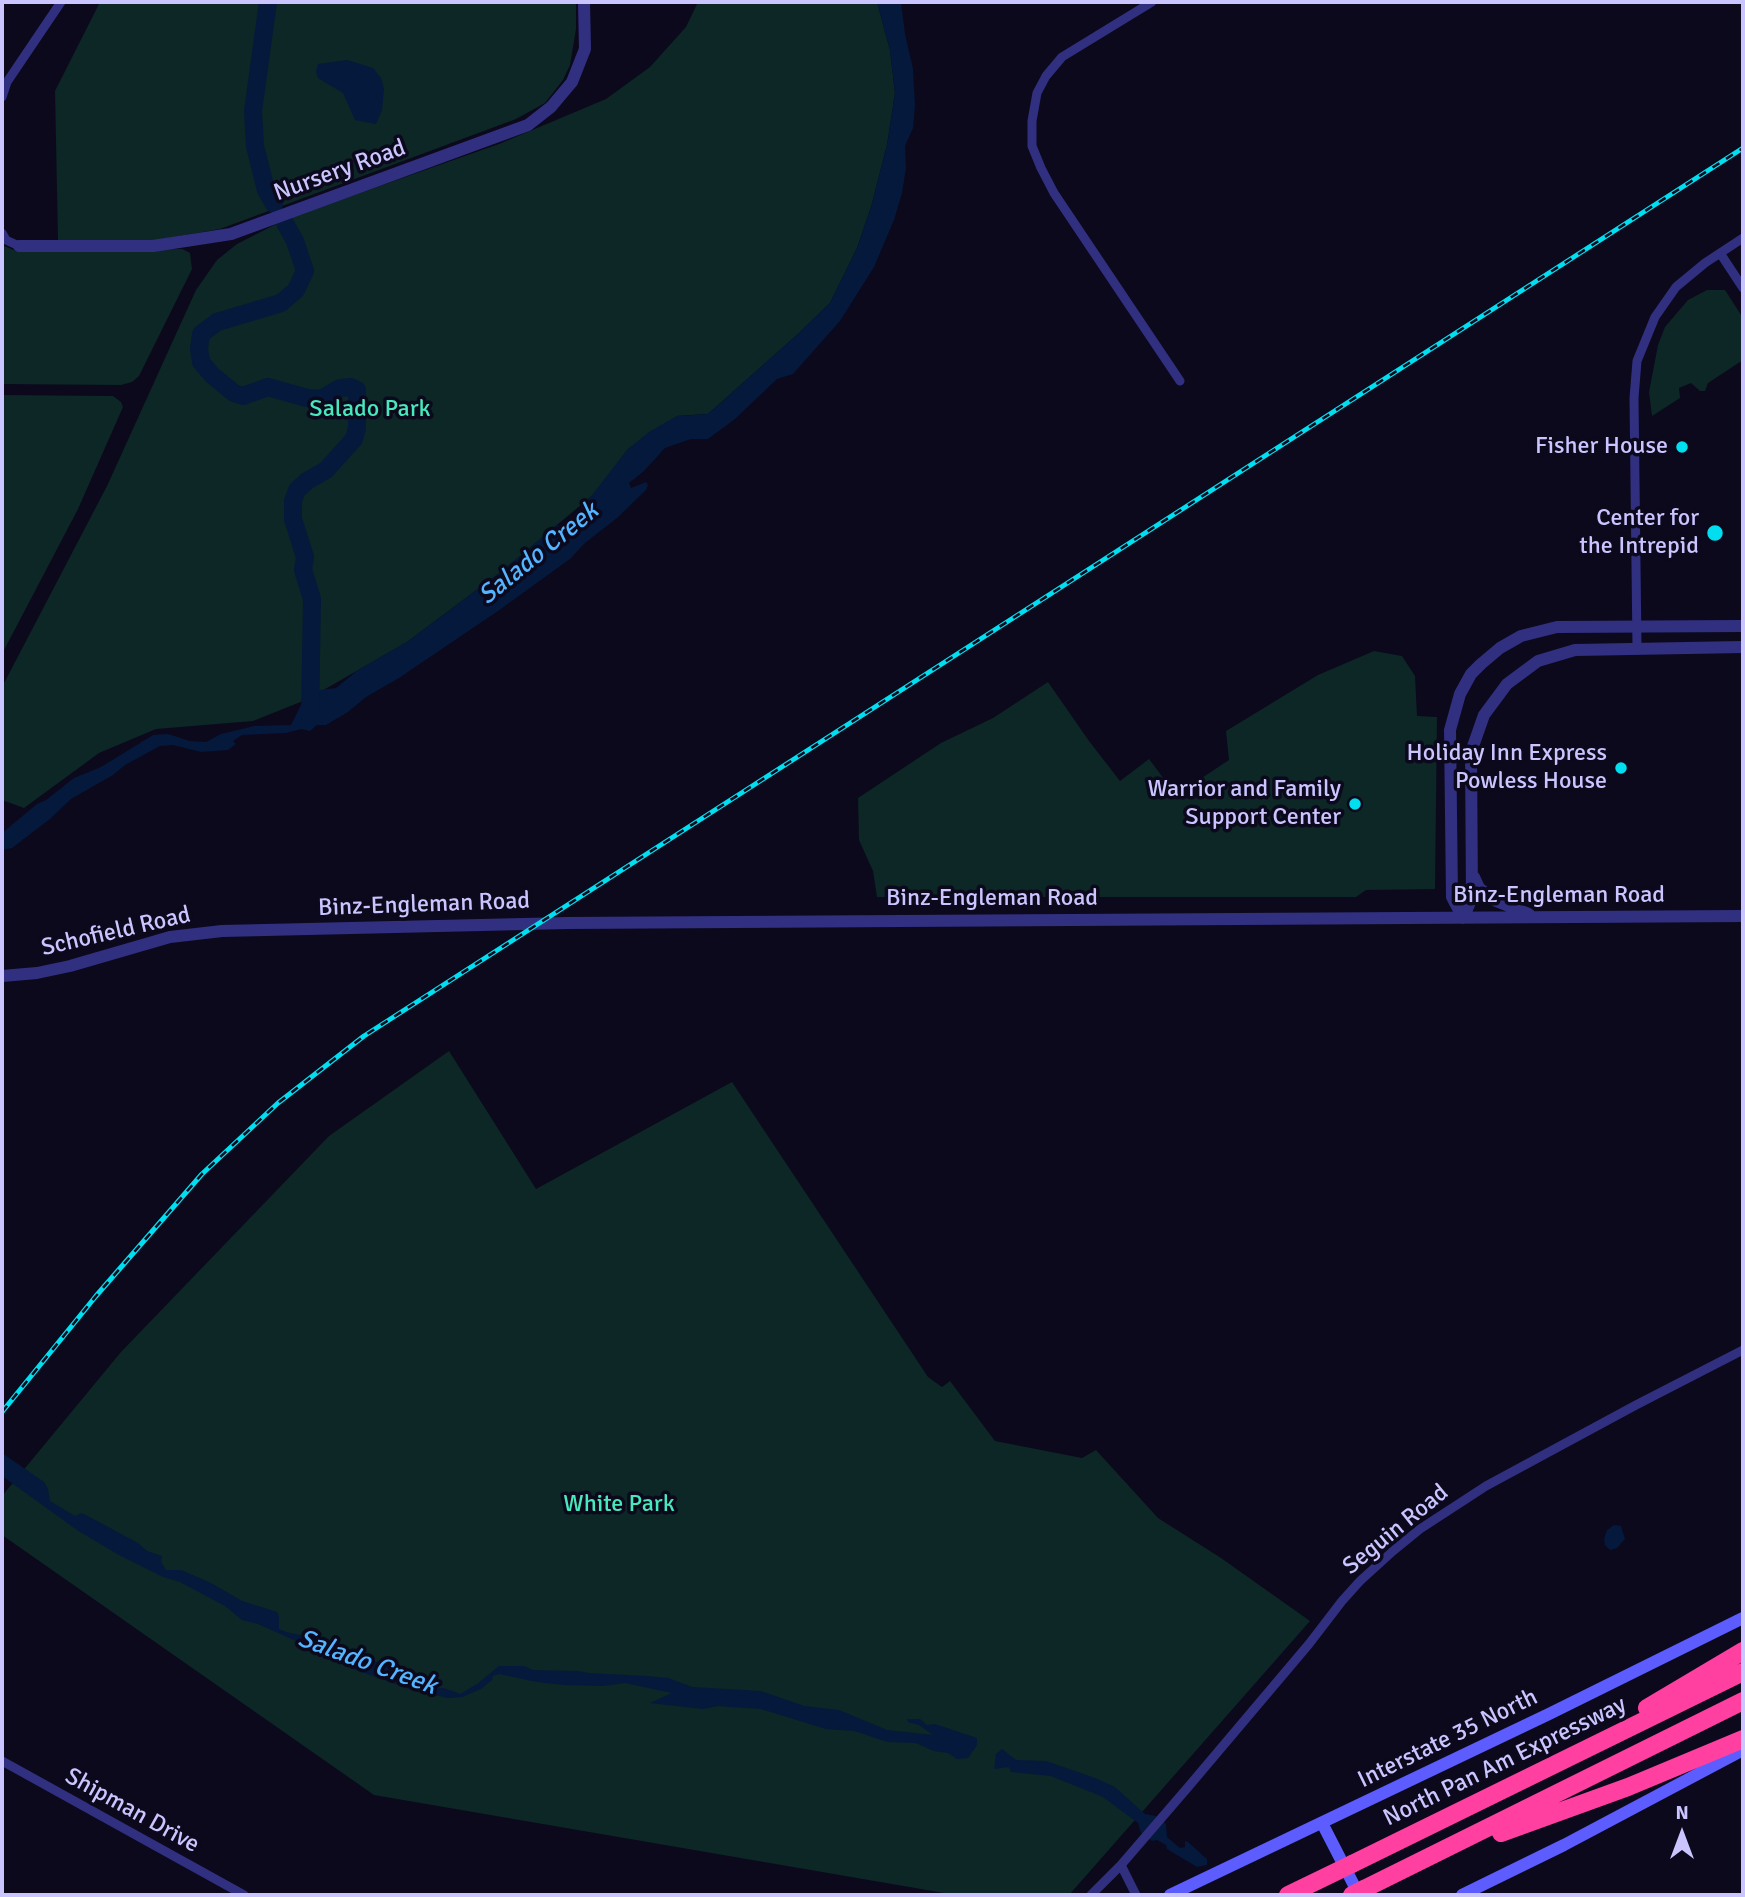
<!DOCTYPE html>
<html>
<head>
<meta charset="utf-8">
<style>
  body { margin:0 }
  #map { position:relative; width:1745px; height:1897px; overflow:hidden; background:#0c091d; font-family:Signika,sans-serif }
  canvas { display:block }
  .frame { position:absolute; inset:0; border:4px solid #cac5ff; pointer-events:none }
  .north { position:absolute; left:1647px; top:1799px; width:70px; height:70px; -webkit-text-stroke:5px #0c091d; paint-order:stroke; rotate:0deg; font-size:19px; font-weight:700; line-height:28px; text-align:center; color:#cac5ff }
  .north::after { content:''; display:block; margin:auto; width:24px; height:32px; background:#cac5ff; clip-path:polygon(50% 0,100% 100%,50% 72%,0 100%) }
</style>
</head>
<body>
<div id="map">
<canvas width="1745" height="1897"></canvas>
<div class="frame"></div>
<div class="north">N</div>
</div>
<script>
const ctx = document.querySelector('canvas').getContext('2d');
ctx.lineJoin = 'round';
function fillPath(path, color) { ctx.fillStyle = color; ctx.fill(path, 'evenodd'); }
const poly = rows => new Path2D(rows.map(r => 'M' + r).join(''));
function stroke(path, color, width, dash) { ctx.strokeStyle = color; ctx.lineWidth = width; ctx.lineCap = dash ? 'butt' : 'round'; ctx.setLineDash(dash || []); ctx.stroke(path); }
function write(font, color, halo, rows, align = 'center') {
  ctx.font = font + ' Signika,sans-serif'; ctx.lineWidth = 7; ctx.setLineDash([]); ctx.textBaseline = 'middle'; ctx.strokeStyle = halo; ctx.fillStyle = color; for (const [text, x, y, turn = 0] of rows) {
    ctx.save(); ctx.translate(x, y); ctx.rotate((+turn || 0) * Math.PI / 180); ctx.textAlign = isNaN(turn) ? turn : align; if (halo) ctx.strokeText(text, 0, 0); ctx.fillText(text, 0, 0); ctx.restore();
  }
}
const green = poly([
  [100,2,576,2,576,29,570,65,563,80,545,103,516,119,220,229,151,241,58,240,55,91],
  [698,2,877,2,890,50,895,93,887,145,871,207,857,248,830,303,799,333,708,414,677,416,628,449,594,494,502,571,407,642,308,699,253,721,156,729,99,753,24,808,2,800,2,687,107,486,196,290,217,260,237,244,286,219,499,144,606,99,650,67,686,27],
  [2,245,16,251,182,249,190,253,192,269,139,376,132,382,121,385,2,384],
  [1707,290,1725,290,1743,318,1743,360,1708,383,1705,391,1700,391,1691,383,1679,388,1680,398,1652,416,1649,392,1658,345,1665,327,1688,300],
  [2,395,113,396,121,402,123,407,78,509,2,654],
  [1374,651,1402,656,1415,676,1417,716,1437,717,1435,889,1366,890,1356,897,877,897,873,871,859,840,858,798,941,743,993,718,1048,682,1089,741,1120,781,1149,759,1176,795,1229,760,1226,731,1318,675],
  [449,1051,536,1189,732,1082,928,1377,942,1387,950,1381,995,1441,1082,1458,1096,1450,1158,1518,1221,1558,1310,1621,1069,1895,956,1895,374,1795,2,1535,2,1496,121,1352,329,1136]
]);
const water = poly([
  [877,2,901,2,905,34,913,69,915,106,913,128,905,146,906,168,902,193,894,220,874,267,840,321,793,374,777,379,735,419,708,439,691,439,665,448,644,471,629,483,631,488,646,482,648,485,646,490,617,518,585,543,570,559,498,611,399,678,366,697,348,712,326,725,317,725,310,731,301,729,286,733,242,735,233,741,236,744,228,750,201,752,173,745,160,746,125,765,113,775,71,799,50,819,12,848,2,850,2,833,37,804,46,800,74,778,101,767,153,735,168,734,190,741,206,742,221,734,254,726,291,725,305,697,320,690,336,688,358,670,407,642,502,571,553,528,574,518,628,449,649,432,677,416,708,414,799,333,830,303,857,248,871,207,887,145,895,93,890,50],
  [347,60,373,68,381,78,384,89,382,110,376,124,355,120,343,93,318,78,316,72,318,64],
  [2,1453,44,1482,48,1489,50,1501,75,1516,82,1513,138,1543,147,1551,162,1556,161,1562,166,1570,181,1570,211,1583,242,1601,277,1612,279,1617,279,1629,286,1632,314,1638,336,1652,398,1667,420,1676,424,1683,435,1688,444,1688,460,1694,477,1684,499,1666,524,1666,533,1670,579,1671,588,1673,646,1676,668,1678,692,1687,761,1691,804,1706,839,1710,887,1730,933,1735,919,1725,908,1722,907,1719,920,1719,927,1725,935,1724,977,1738,977,1745,968,1758,957,1759,948,1753,934,1751,916,1743,887,1742,855,1731,826,1729,761,1709,718,1706,703,1709,650,1703,672,1693,625,1683,603,1686,564,1685,537,1682,499,1674,493,1676,492,1680,481,1689,462,1697,448,1698,409,1689,348,1667,326,1657,314,1649,258,1624,242,1620,225,1606,180,1582,163,1577,119,1555,77,1530,2,1476],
  [1614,1525,1621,1526,1625,1539,1617,1548,1610,1550,1605,1545,1604,1539,1607,1530],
  [1002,1749,1016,1760,1046,1761,1095,1778,1115,1787,1145,1814,1156,1816,1166,1824,1167,1837,1180,1848,1185,1847,1185,1841,1188,1842,1207,1859,1207,1865,1197,1867,1167,1849,1166,1845,1157,1840,1152,1841,1141,1833,1138,1823,1103,1797,1051,1776,1011,1772,1009,1767,994,1769,996,1754]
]);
const river = poly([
  [268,2,253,111,255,146,266,190,274,204],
  [285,223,295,241,305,271,296,290,281,303,217,322,201,334,199,349,201,362,212,375,234,393,243,396,268,387,307,398,321,399,340,388,351,387,357,390,357,428,354,439,326,470,307,481,297,490,293,501,293,519,305,557,303,570,312,599,310,717]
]);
const minor = poly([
  [1152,2,1062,57,1046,76,1037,93,1032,121,1032,146,1041,168,1054,193,1180,381],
  [2,97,7,82,61,2],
  [2,233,6,240,19,246],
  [1720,253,1743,288],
  [1637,648,1634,398,1637,361,1655,317,1676,287,1705,263,1743,238],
  [2,1761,244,1895],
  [1121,1865,1136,1895],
  [1091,1895,1121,1865,1189,1786,1309,1644,1342,1601,1360,1581,1393,1551,1420,1529,1486,1486,1636,1405,1743,1350]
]);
const tertiary = poly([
  [19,246,153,246,231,234,528,125,551,107,572,82,585,49,584,2],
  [1474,877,1479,888,1496,901,1529,914],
  [1463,918,1452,897,1450,730,1460,694,1471,674,1481,664,1500,648,1521,636,1557,627,1743,626],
  [1463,918,1472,898,1471,752,1484,715,1507,684,1538,661,1575,650,1743,647],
  [2,976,37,973,70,966,170,937,222,931,567,923,1743,916]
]);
const secondary = poly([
  [1322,1823,1359,1895],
  [1170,1895,1549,1714,1743,1618],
  [1462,1895,1564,1845,1743,1750]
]);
const motorway = poly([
  [1647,1708,1743,1651],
  [1501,1833,1628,1787,1743,1739],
  [1352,1864,1743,1672],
  [1364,1889,1743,1701]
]);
const rail = poly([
  [2,1412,96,1296,202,1174,278,1103,364,1036,1743,148]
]);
const motorwayBridge = poly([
  [1288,1895,1352,1864],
  [1352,1895,1364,1889]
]);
const markers = [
  [1682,447,7,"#00def0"],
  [1715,533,9,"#00def0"],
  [1621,768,7,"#00def0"],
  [1355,804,7,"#00def0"]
];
const streetNames = [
  ["Nursery Road",340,171,-20],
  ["Binz-Engleman Road",1559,896],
  ["Binz-Engleman Road",992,899],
  ["Binz-Engleman Road",424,905,-2],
  ["Schofield Road",116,932,-13],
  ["Seguin Road",1396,1530,-39],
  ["Interstate 35 North",1448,1739,-26],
  ["North Pan Am Expressway",1505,1762,-26],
  ["Shipman Drive",132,1811,29]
];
const parkNames = [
  ["Salado Park",370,410],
  ["White Park",619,1505]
];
const poiNames = [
  ["Fisher House",1668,447],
  ["Center for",1699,519],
  ["the Intrepid",1699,547],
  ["Holiday Inn Express",1607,754],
  ["Powless House",1607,782],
  ["Warrior and Family",1341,790],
  ["Support Center",1341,818]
];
const waterNames = [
  ["Salado Creek",539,554,-39],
  ["Salado Creek",367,1663,20]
];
fillPath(green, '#0c2725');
fillPath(water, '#04193b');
stroke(river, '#04193b', 18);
stroke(minor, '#313080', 9);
stroke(tertiary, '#313080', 12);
stroke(secondary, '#5c5cff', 12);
stroke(motorway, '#ff40a0', 18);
stroke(rail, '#00def0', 5);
stroke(rail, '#0c091d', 2.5, [8]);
stroke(motorwayBridge, '#ff40a0', 18);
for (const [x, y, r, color] of markers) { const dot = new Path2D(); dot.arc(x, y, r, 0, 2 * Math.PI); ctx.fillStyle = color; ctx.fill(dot); stroke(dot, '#0c091d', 2.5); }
write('24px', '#cac5ff', '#0c091d', streetNames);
write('24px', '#47e9bc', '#0c091d', parkNames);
write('24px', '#cac5ff', '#0c091d', poiNames, 'right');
write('italic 26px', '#53b4ff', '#0c091d', waterNames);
</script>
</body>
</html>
